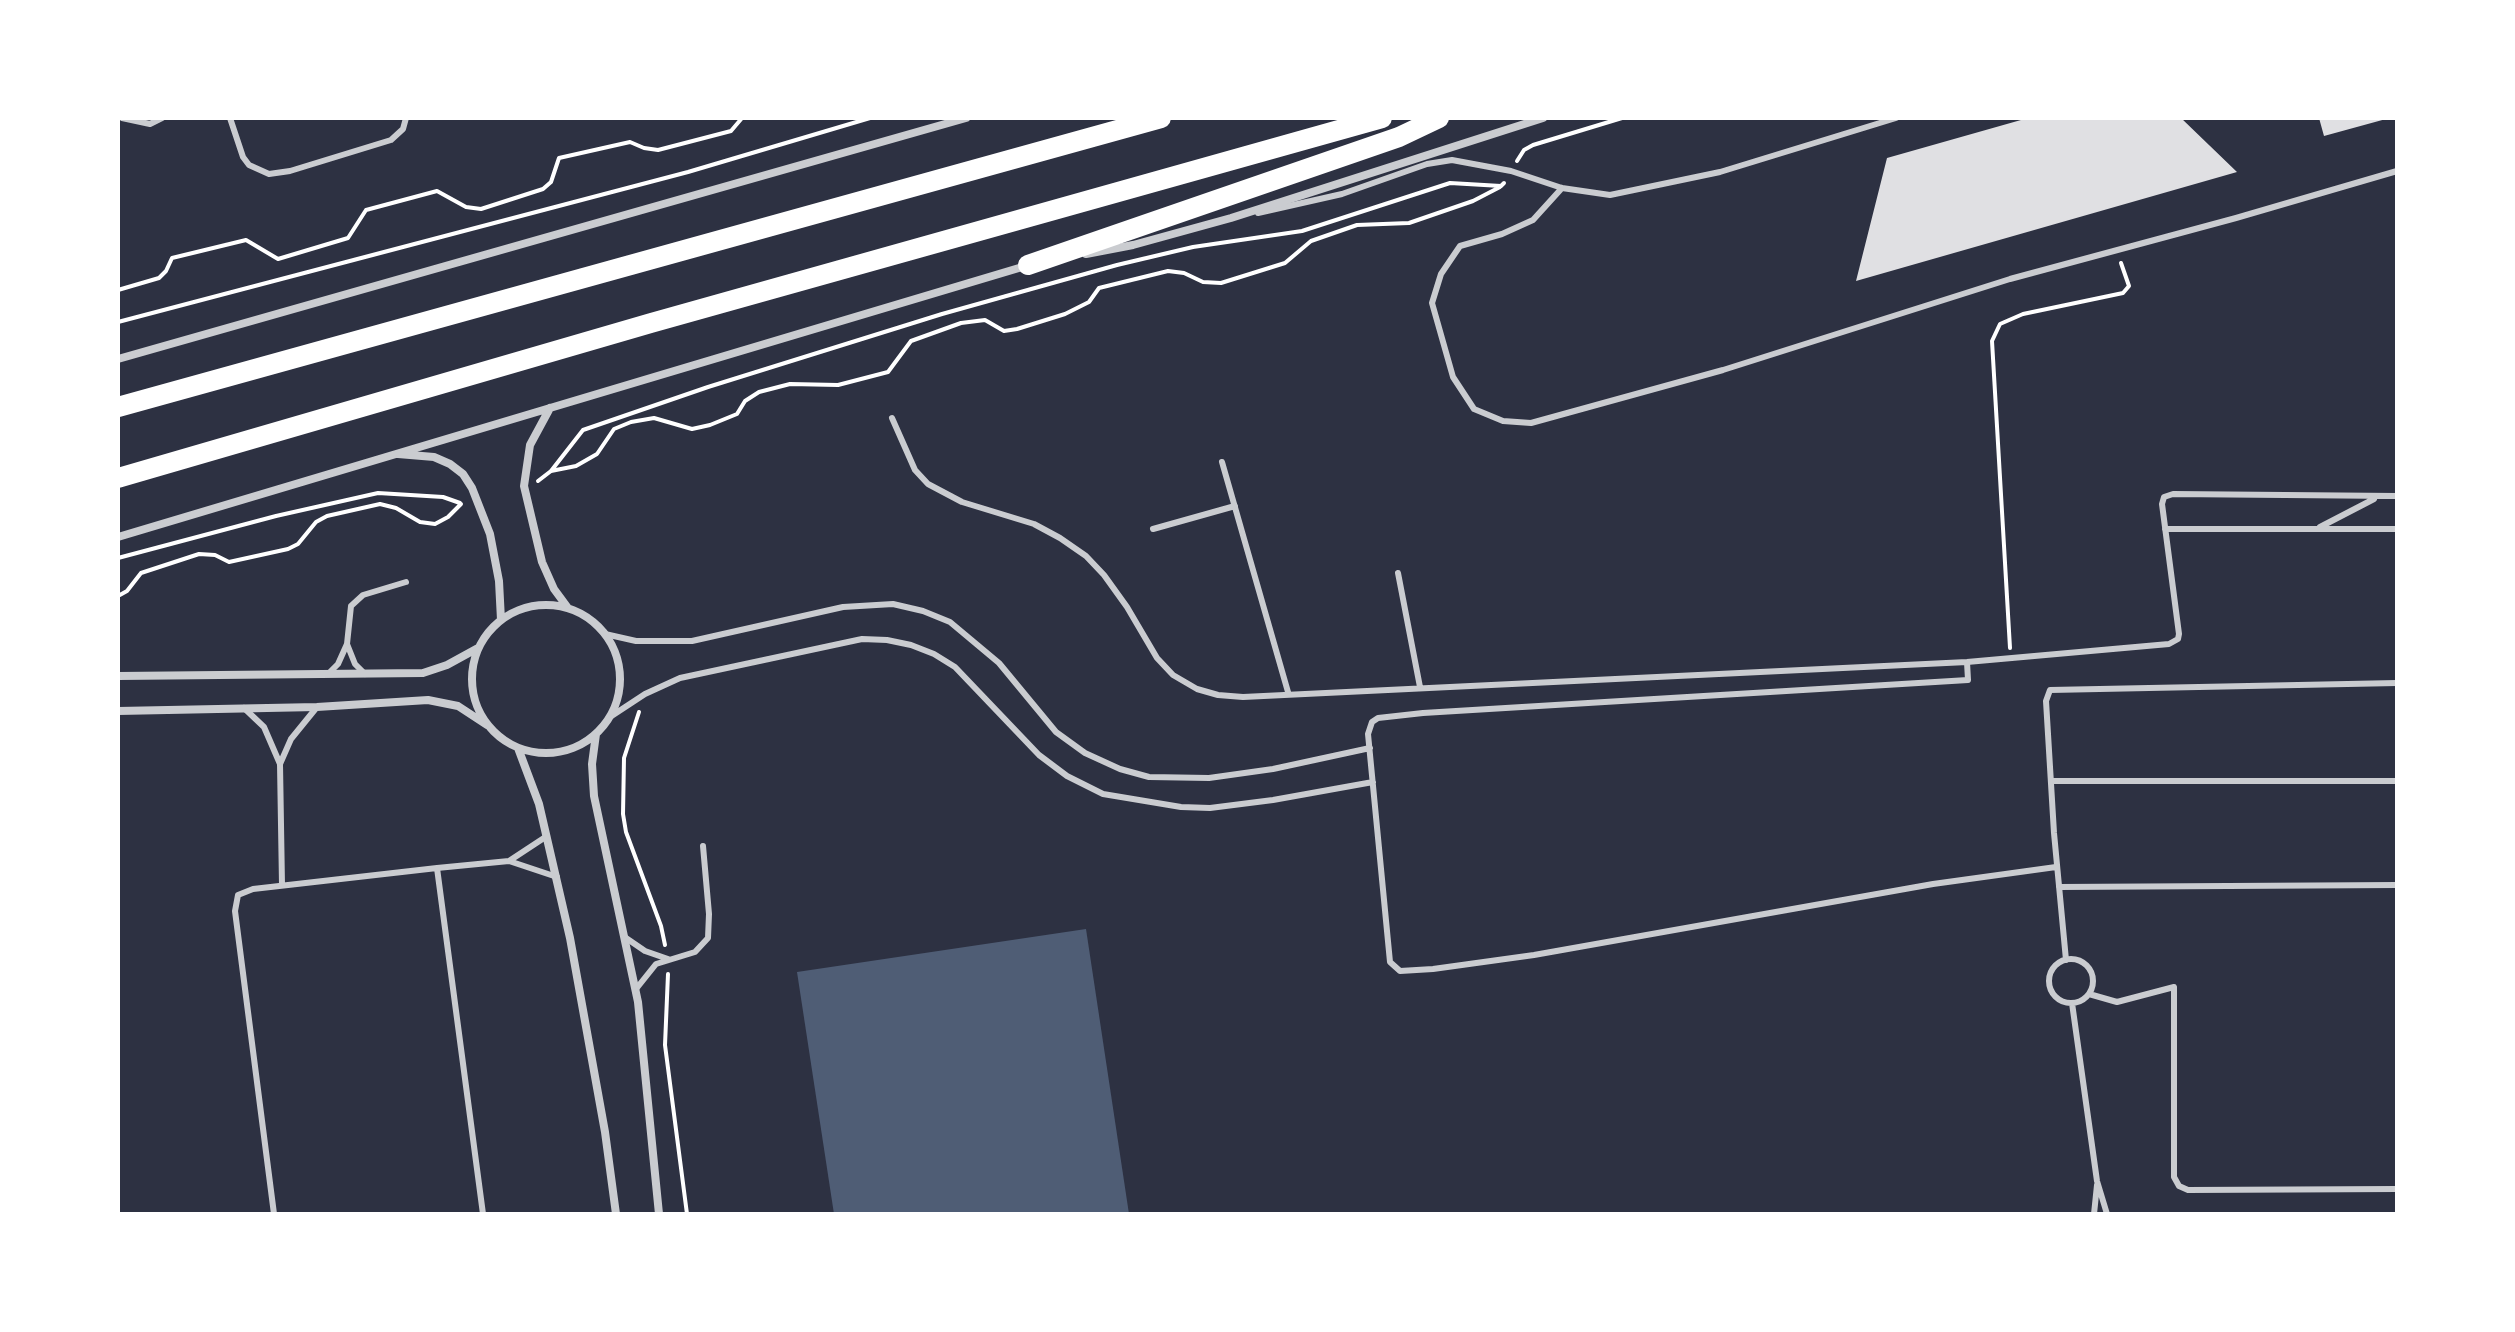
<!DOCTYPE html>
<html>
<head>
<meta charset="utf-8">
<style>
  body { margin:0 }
  #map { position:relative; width:2515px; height:1332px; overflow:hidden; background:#2d3142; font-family:"IBM Plex Sans",sans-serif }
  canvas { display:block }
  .frame { position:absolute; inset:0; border:120px solid #fff; pointer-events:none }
</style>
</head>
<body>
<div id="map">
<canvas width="2515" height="1332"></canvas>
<div class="frame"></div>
</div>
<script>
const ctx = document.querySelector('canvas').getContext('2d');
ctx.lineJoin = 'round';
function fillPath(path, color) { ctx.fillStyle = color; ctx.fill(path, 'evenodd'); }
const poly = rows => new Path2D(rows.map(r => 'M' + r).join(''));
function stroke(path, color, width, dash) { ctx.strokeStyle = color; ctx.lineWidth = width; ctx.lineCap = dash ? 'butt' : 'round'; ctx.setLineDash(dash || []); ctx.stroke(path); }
const water = poly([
  [1086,929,1129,1214,834,1214,797,972]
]);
const building = poly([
  [2028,118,2181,118,2237,172,1856,281,1887,158],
  [2319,118,2386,118,2386,119,2324,136]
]);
const path = poly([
  [1517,161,1524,150,1533,145,1622,118],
  [118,290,159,278,166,271,172,258,246,240,278,259,348,238,366,210,437,191,466,207,481,209,543,189,551,182,559,158,630,142,644,148,658,150,731,131,742,118],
  [118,322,688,172,870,118],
  [551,471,576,466,597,454,614,429,631,422,654,418,692,429,710,425,737,414,745,401,759,392,790,384,838,385,888,372,911,341,961,323,985,320,1004,331,1017,329,1065,314,1089,302,1099,288,1168,271,1184,273,1203,282,1221,283,1285,263,1311,241,1357,225,1409,223,1473,201,1500,187],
  [538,481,551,471,583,430,708,387,942,314,1117,265,1193,247,1302,231,1450,183,1501,186,1504,183],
  [118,558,276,516,378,493,443,497,460,503],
  [118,596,127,591,141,573,199,554,215,555,229,562,288,549,298,544,316,522,327,516,380,504,396,508,420,522,435,524,448,517,461,504],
  [2010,648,1992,341,2000,324,2023,314,2123,293,2129,286,2121,263],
  [639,712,624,758,623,814,626,832,661,926,665,945],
  [668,974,665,1045,687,1214]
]);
const service = poly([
  [122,118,150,124,162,118],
  [230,118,243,157,249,165,269,174,290,171,391,140,403,129,406,118],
  [1562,188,1533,220,1502,234,1460,246,1441,274,1432,303,1453,377,1474,409,1503,421,1531,423,1723,370,2010,279,2236,218,2397,171],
  [1258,213,1342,194,1427,164,1452,160,1511,171,1562,188,1610,195,1720,172,1896,118],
  [892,418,915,470,928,484,962,502,1034,524,1060,538,1086,556,1104,575,1127,607,1157,658,1173,675,1197,689,1218,695,1243,697,1967,662,2169,644,2178,639,2179,634,2162,504,2164,497,2173,494,2397,496],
  [1222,462,1288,692],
  [2320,527,2374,499],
  [1153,529,1235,506],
  [2165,529,2397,529],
  [1398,573,1420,687],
  [605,634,636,641,692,641,843,607,893,604,923,611,950,622,999,663,1056,732,1085,753,1120,769,1149,777,1209,778,1273,769,1370,748],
  [1967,662,1968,680,1423,713,1378,718,1372,722,1368,734,1390,962,1400,971,1433,969,1534,955,1933,884,2056,867],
  [328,674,338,664,347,644],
  [365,674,355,664,347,644,351,606,363,595,406,582],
  [244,708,264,727,280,764,282,885],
  [610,717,645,694,680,678,862,639,887,640,911,645,934,654,955,667,1039,755,1067,776,1103,794,1181,807,1210,808,1273,800,1373,782],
  [280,764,291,739,317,707],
  [2051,781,2397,781],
  [509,861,547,836],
  [437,868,509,861,557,877],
  [2059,887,2397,885],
  [626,938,645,951,668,959],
  '2049 981a22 22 0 1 1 44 0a22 22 0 1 1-44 0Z',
  [2066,960,2054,833,2046,701,2050,690,2397,683],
  [636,989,656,964,695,952,708,938,709,914,703,846],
  [2089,994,2117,1002,2174,987,2174,1177,2179,1186,2188,1190,2397,1189],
  [2072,1003,2097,1181,2107,1214],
  [274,1214,235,911,238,895,253,889,437,868,483,1214],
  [2094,1214,2097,1185]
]);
const minor = poly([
  [1086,254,1133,245,1231,218,1543,118],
  [118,359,966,118],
  [550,408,530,445,524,486,542,562,554,589,568,608],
  [398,454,434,457,450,464,463,474,472,488,490,534,499,581,501,620],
  [118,537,1029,265],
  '472 679a74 74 0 1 1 148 0a74 74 0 1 1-148 0Z',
  [118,676,423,673,447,665,478,648],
  [118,711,317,707,428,700,458,706,487,725],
  [596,734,592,764,594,796,638,1002,659,1214],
  [518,748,539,804,570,938,605,1132,616,1214]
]);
const primary = poly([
  [1028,265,1399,137,1439,118],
  [118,407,1161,118],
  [118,478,651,323,1382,118]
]);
fillPath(water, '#4f5d75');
fillPath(building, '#e0e0e3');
stroke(path, '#fff', 4);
stroke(service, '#caccd0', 6);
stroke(minor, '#caccd0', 8);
stroke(primary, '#fff', 20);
</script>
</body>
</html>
